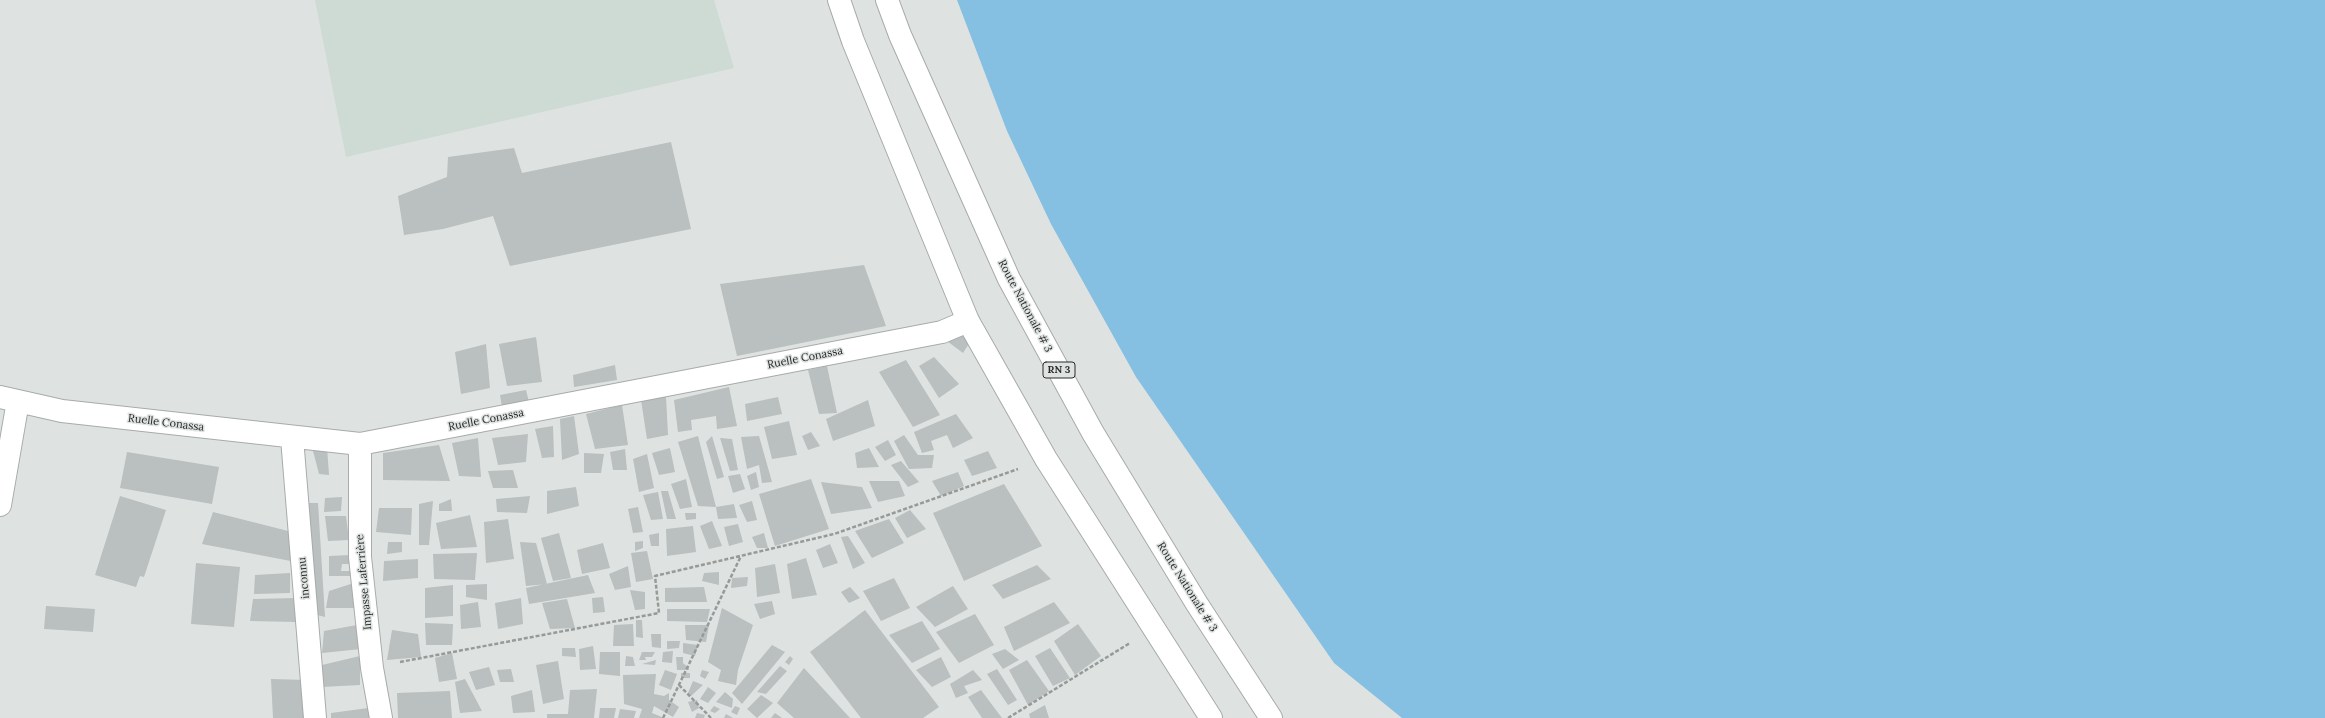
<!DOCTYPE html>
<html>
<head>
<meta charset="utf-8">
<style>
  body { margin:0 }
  canvas { display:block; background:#dee3e1 }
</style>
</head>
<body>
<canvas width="2325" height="718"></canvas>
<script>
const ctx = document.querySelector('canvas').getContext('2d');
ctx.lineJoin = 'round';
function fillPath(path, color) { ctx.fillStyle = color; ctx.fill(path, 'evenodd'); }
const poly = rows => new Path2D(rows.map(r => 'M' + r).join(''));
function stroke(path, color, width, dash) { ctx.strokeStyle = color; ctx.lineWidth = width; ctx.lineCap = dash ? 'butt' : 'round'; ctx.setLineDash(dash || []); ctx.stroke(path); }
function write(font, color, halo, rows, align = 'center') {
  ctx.font = font + ' Lora,serif'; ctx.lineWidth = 3; ctx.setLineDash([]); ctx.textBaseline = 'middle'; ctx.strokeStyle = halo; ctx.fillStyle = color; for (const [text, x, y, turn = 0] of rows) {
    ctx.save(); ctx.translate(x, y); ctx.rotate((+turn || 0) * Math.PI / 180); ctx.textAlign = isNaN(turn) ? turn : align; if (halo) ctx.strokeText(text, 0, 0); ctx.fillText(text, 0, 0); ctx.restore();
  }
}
const built = poly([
  [315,0,714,0,734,68,346,157]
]);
const water = poly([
  [957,0,2325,0,2325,718,1402,718,1334,663,1136,377,1051,224,1007,131]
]);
const building = poly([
  [671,142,691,229,510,266,493,216,443,229,404,235,398,196,447,177,448,157,514,148,522,173],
  [864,265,886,326,737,356,720,284],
  [953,328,970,342,963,353,943,338],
  [536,337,542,382,507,386,499,344],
  [486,344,490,388,461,394,455,352],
  [934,357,959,384,939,398,919,366],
  [906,360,940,415,913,427,879,372],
  [615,365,617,380,574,387,573,375],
  [827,366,837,413,819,414,808,370],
  [729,387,737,426,717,429,716,416,691,420,692,430,678,432,674,400],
  [526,390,529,402,502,407,500,395],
  [666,397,668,435,647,439,641,400],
  [778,397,782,414,747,421,745,404],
  [868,400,875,426,833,441,826,419],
  [622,405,628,445,595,449,586,414],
  [956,414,973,438,953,448,947,435,931,441,934,450,922,453,914,432],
  [574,416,579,454,562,460,560,419],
  [789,421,797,455,772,459,764,427],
  [553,426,554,457,542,458,535,429],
  [811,432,820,446,808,450,802,436],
  [528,434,526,462,498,465,492,438],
  [904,435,918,455,934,455,932,468,909,469,894,441],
  [698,436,716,507,698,506,678,442],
  [712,436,724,477,717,479,706,442],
  [759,436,772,482,762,483,759,465,747,469,741,437],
  [478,438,481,477,459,476,452,443],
  [720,438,732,439,738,470,730,471],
  [888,440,896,455,885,461,875,447],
  [439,445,450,481,383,480,383,453],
  [312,447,327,447,329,475,319,474],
  [670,448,675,472,659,475,652,453],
  [869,448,879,467,857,468,855,453],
  [625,449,627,470,613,470,610,452],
  [988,451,997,468,972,476,964,460],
  [127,452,219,467,212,504,120,488],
  [584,453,604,454,601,473,584,473],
  [647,454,654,488,639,492,633,459],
  [901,461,919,482,908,487,891,465],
  [513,470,518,488,493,488,488,471],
  [756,472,759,487,751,490,747,476],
  [958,472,964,486,941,496,932,481],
  [740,474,745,489,733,493,728,476],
  [686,479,692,507,680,509,671,484],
  [811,479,829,529,775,546,759,494],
  [869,481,899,481,905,496,878,502],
  [821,482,862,487,872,508,831,514],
  [1004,484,1042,546,964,581,933,513],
  [576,487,579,506,547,514,547,491],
  [661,491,668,491,676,519,667,519],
  [658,492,663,519,651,520,643,495],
  [120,496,166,510,144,577,140,576,136,587,95,575],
  [530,496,527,513,497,512,496,499],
  [342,497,341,511,324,512,325,498],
  [451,499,452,511,439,511,439,504],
  [433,501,429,545,419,545,419,504],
  [752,501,757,520,747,522,739,505],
  [306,503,318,503,325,617,317,615],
  [734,504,737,518,718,519,716,507],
  [638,507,643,532,633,533,628,509],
  [379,508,412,508,411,535,376,532],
  [910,510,926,529,907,538,895,518],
  [213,512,296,533,296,562,202,544],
  [685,513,696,513,696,519,686,520],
  [470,515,477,547,441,549,436,523],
  [325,516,346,516,349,540,328,541],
  [508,519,514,559,486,563,484,522],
  [889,519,904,543,872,558,855,531],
  [712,521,722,546,709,549,700,526],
  [738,524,743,542,729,546,724,527],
  [693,526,696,552,667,556,666,529],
  [559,533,571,578,553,581,541,538],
  [659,533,659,546,651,546,649,535],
  [764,533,768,548,757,548,752,537],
  [848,536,865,563,853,569,841,537],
  [643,541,643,548,635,551,635,542],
  [388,542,402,542,402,552,387,554],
  [520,542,536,543,547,584,526,586],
  [603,543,610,568,582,574,577,550],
  [830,544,838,563,823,568,816,550],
  [647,551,653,579,636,582,631,553],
  [477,553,475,580,434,579,433,554],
  [351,555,351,564,342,564,341,571,354,571,355,576,329,576,329,556],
  [806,558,817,595,792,599,787,564],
  [418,559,418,578,383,581,384,561],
  [196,563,240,567,234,627,191,624],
  [775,564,780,593,757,597,755,568],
  [1037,565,1051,579,1003,599,992,585],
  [628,566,631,587,615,590,609,574],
  [719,572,719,585,702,581,704,573],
  [290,573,290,593,254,594,255,575],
  [588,575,595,593,529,604,526,588],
  [748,577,747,586,731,588,732,578],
  [894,578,910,608,881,621,863,591],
  [360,581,359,608,326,608,329,591],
  [487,584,487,600,466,597,466,585],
  [453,585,453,616,425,618,425,588],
  [953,586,968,609,935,627,916,607],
  [704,587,707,602,665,602,665,588],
  [850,587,860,598,849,603,841,592],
  [630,590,645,592,645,609,635,610],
  [603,597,605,612,593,613,592,598],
  [297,598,296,622,250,621,253,599],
  [521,598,523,624,498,629,495,603],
  [567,599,575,628,550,629,542,603],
  [772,601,775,614,760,619,754,604],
  [478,602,481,627,461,629,460,605],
  [1054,602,1070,623,1014,651,1004,627],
  [46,606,95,609,93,632,44,629],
  [722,608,753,625,738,670,736,685,718,681,721,670,708,662],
  [667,609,710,609,707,622,667,621],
  [865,610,939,707,923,718,861,718,810,652],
  [975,614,994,645,959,663,936,632],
  [636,620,642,620,643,638,636,637],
  [922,621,940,649,912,663,889,635],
  [425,623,453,624,452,645,426,645],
  [633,624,634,646,613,646,614,625],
  [1078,624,1101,656,1075,675,1054,641],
  [357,625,361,649,322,653,324,631],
  [685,625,709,625,706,642,686,640],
  [392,630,418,634,421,657,387,660],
  [651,634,661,634,661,648,652,647],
  [667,641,680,641,679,648,667,649],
  [683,643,698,645,695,656,683,653],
  [772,645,785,652,742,704,732,693],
  [593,646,596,669,580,670,579,649],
  [562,648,575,648,576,657,562,656],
  [1050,648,1070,678,1053,686,1035,656],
  [1005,649,1019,660,1003,669,992,654],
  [673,651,672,663,662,662,663,652],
  [600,652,620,652,620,676,599,674],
  [642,652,655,652,652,657,645,657,646,660,639,660],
  [452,653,457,679,439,682,435,658],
  [360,656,360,685,322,687,322,665],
  [626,656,633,657,635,666,625,666],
  [790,656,793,659,789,665,785,662],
  [676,657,683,657,683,663,689,668,689,670,677,670],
  [941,657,951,677,932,687,916,670],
  [656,660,655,665,642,664],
  [1027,660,1049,691,1028,705,1009,670],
  [558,661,564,699,543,704,536,665],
  [780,666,787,671,766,694,757,692],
  [489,667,495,685,476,690,469,672],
  [804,668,850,718,794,718,777,703],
  [511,669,514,682,500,682,497,670],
  [997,669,1017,700,1008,705,987,674],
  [665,670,677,674,671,690,659,685],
  [702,670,709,672,705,679,700,676],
  [973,670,982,680,964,686,968,693,956,698,950,684],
  [681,673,690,673,690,678,681,678],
  [656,674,654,694,664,696,669,693,669,700,679,707,673,717,654,706,652,713,664,718,639,718,642,709,624,704,623,675],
  [271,679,306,680,309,718,273,718],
  [465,679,482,711,460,713,455,682],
  [693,681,703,685,691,696,688,693],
  [708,687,716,693,708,703,700,699],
  [597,689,594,718,547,718,547,714,568,714,570,690],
  [532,690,535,712,513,713,511,696],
  [981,690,1002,718,982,718,968,697],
  [450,691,452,718,398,718,397,693],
  [725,692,733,699,732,708,716,702],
  [761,695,773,703,757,718,747,709],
  [697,700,699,708,692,712,688,702],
  [1045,705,1049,718,1030,718,1029,714],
  [714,706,720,709,715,713,710,711],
  [735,706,740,708,737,715,731,712],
  [376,707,377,718,331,718,331,713],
  [600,708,616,708,614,718,599,718],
  [620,709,636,711,634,718,618,718],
  [697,713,705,715,704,718,695,718],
  [775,713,782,718,771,718],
  [726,714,733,718,724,718]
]);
const path = poly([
  [400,662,659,613,655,576,834,534,1018,469],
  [679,685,711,718],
  [663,718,741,556],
  [1008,718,1130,643]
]);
const minor = poly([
  [0,397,62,411,360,444,942,332,968,321],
  [292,438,315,718],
  [360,444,360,557,372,668,381,718],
  [0,505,18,401]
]);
const major = poly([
  [839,0,853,41,968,321,1046,459,1211,718],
  [887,0,900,35,1009,279,1093,433,1197,604,1271,718]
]);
const shields = [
  [1059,370,32]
];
const shieldNames = [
  ["RN 3",1059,370]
];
const streetNames = [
  ["Route Nationale # 3",1025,306,62],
  ["Ruelle Conassa",805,358,-11],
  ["Ruelle Conassa",486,420,-11],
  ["Ruelle Conassa",166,423,7],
  ["inconnu",304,578,-95],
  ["Impasse Laferrière",364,582,-95],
  ["Route Nationale # 3",1187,587,58]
];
fillPath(built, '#cedad4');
fillPath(water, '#85bfe1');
fillPath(building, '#babfbf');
stroke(minor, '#a7aba9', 24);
stroke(major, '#a7aba9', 24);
stroke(path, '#969a98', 2.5, [4, 2]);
stroke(minor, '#fff', 22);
stroke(major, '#fff', 22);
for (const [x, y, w] of shields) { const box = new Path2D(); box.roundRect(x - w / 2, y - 8, w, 16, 3); ctx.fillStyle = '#dee3e1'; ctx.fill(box); stroke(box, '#292b2a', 1); }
write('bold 10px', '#292b2a', null, shieldNames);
write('11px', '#292b2a', '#dee3e1', streetNames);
</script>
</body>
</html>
